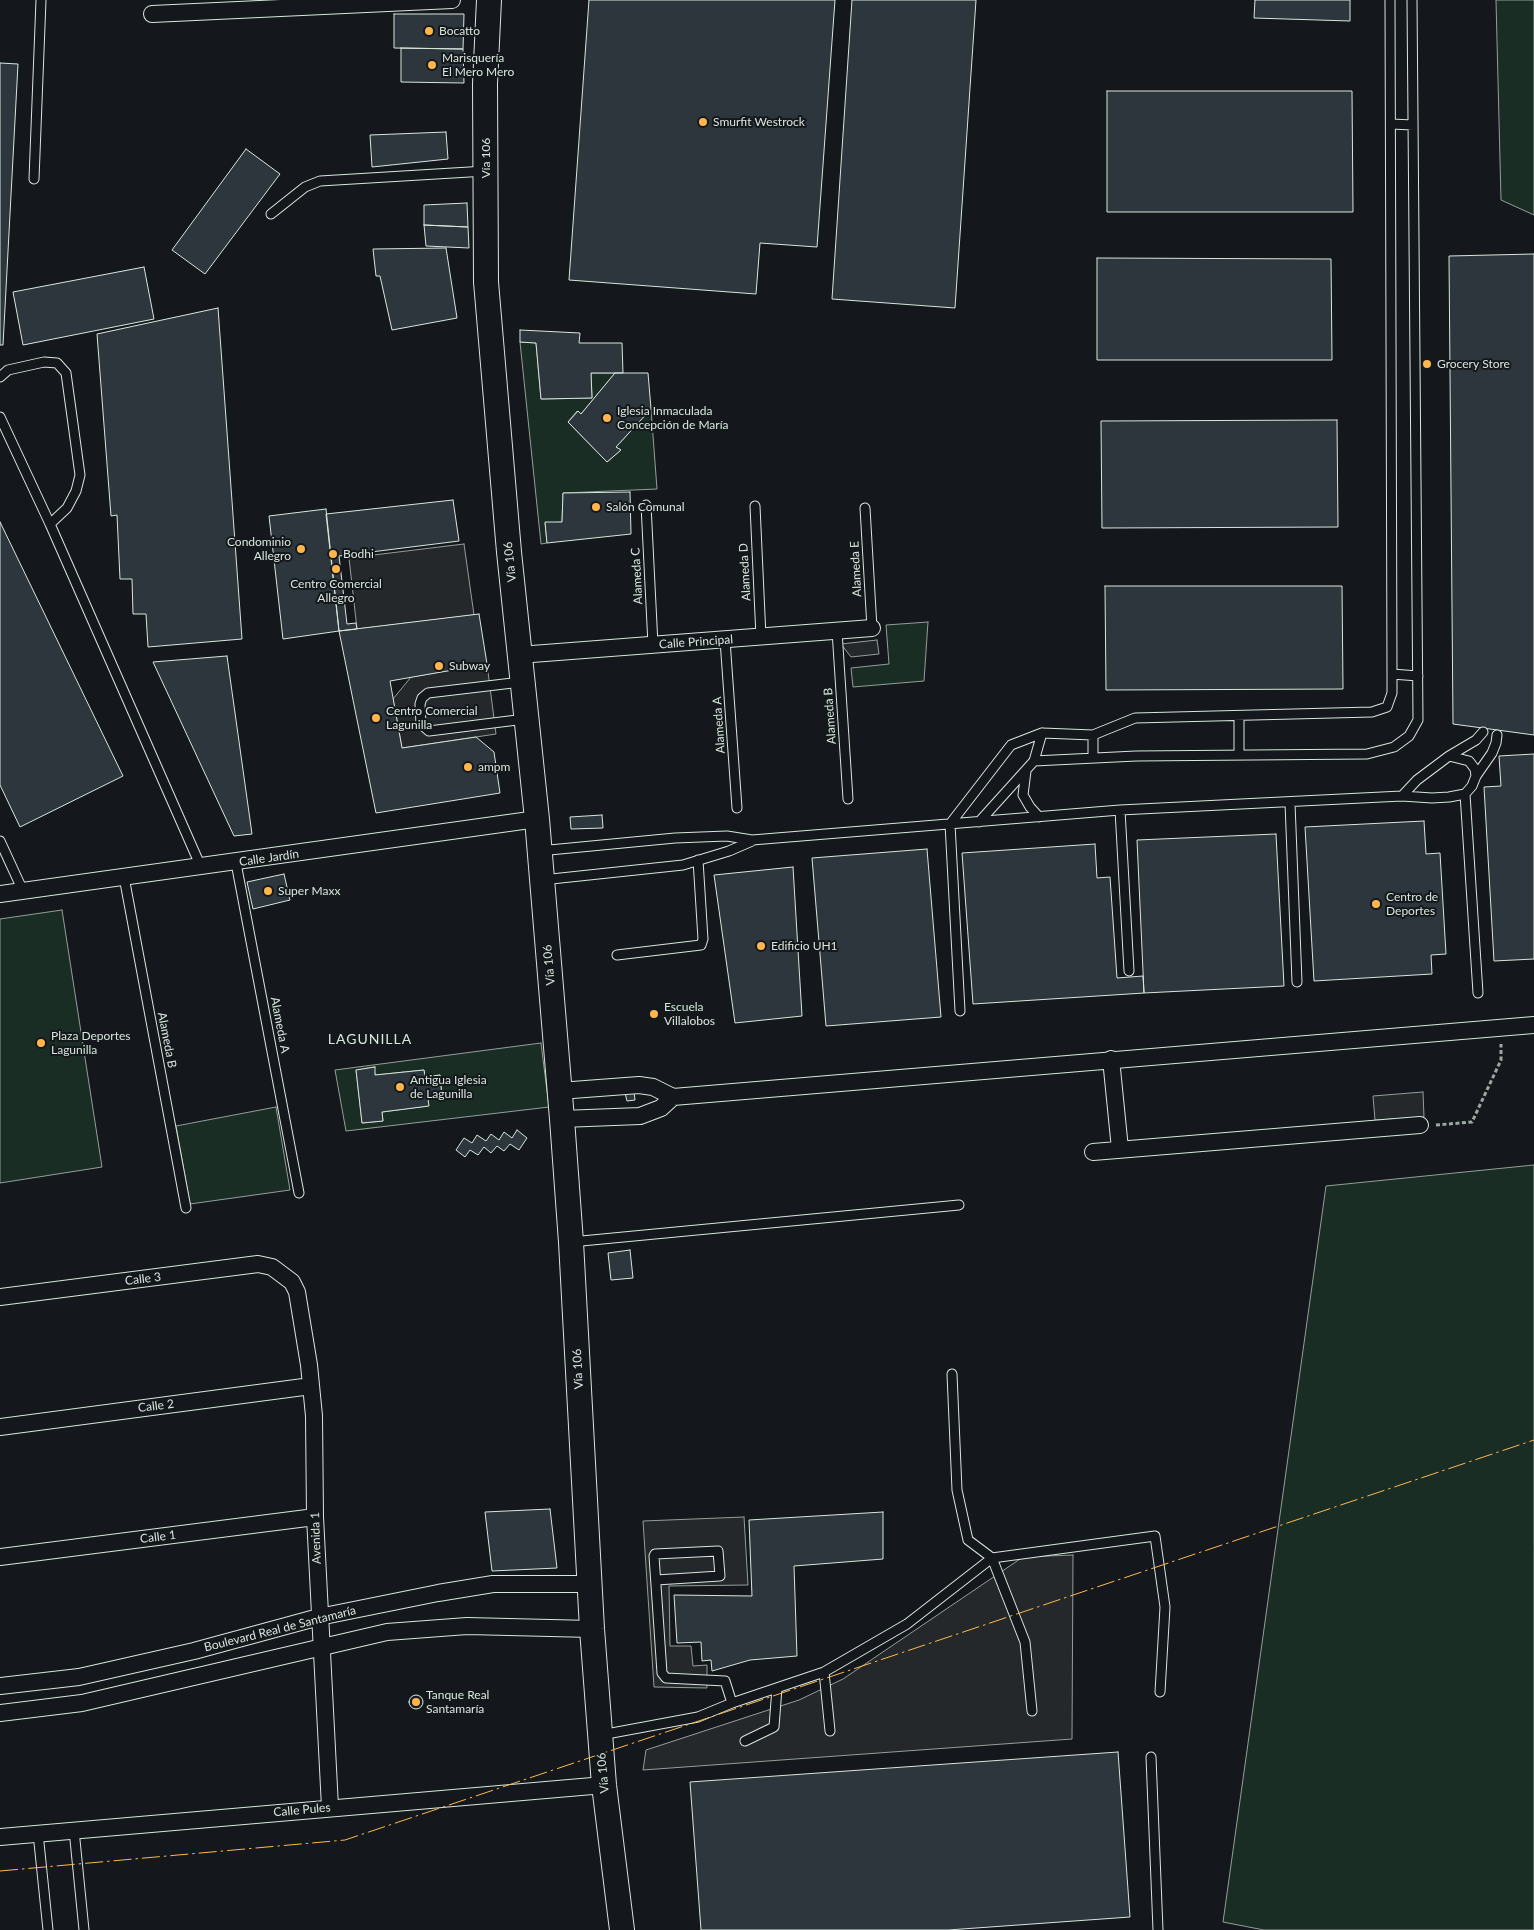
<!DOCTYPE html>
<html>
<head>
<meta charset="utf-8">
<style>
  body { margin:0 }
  canvas { display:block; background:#14181c }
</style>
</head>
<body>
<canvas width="1534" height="1930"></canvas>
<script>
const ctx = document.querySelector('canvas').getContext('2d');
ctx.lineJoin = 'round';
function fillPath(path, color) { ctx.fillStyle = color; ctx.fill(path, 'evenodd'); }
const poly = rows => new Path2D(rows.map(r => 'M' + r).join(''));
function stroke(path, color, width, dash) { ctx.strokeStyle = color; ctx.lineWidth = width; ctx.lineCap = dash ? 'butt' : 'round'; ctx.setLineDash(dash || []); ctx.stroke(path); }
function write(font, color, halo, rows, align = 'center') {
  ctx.font = font + ' Lato,sans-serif'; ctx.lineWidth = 4; ctx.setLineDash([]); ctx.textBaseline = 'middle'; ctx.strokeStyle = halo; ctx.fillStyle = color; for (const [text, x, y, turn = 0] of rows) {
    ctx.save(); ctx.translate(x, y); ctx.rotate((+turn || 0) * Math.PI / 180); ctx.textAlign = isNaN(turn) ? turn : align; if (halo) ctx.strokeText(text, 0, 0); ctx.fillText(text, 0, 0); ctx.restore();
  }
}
const green = poly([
  [1496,0,1534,0,1534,215,1501,200,1496,0],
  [520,342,536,343,541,399,592,398,591,373,615,373,581,414,577,411,568,422,607,462,621,450,616,447,651,409,657,489,563,493,562,522,545,523,547,543,541,544,520,342],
  [928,622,924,681,853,687,851,668,889,664,886,625,928,622],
  [62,910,102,1167,0,1183,0,919,62,910],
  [541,1043,549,1107,346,1131,335,1070,541,1043],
  [374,1067,375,1075,424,1070,425,1077,440,1075,442,1098,428,1099,428,1106,382,1112,383,1121,362,1123,356,1070,374,1067],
  [276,1107,290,1190,190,1204,176,1126,276,1107],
  [1534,1165,1534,1930,1264,1930,1223,1922,1326,1186,1534,1165]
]);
const parking = poly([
  [464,544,474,615,357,629,349,558,464,544],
  [877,640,879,654,851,657,841,644,877,640],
  [487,664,496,734,402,748,393,699,411,677,487,664],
  [1423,1092,1424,1117,1375,1120,1373,1096,1423,1092],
  [744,1517,748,1585,669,1586,670,1646,691,1646,693,1666,707,1665,707,1688,654,1687,643,1521,744,1517],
  [1073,1555,1072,1739,643,1770,646,1750,799,1700,843,1679,1023,1557,1073,1555]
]);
const building = poly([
  [589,0,835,0,817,247,760,243,756,294,569,280,589,0],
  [852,0,976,0,955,308,832,299,852,0],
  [1255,0,1350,0,1350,21,1254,18,1255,0],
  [394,14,464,14,463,49,394,48,394,14],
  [401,48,463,49,464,83,401,82,401,48],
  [0,63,18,64,3,345,0,345,0,63],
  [1107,91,1352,91,1353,212,1107,212,1107,91],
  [446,132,448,159,372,167,370,135,446,132],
  [246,149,280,174,205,274,172,250,246,149],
  [467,203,468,227,424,225,424,205,467,203],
  [424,225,468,227,469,248,426,246,424,225],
  [446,248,457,318,392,330,380,276,376,276,373,249,446,248],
  [1534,254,1534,735,1453,724,1449,256,1534,254],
  [1097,258,1331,259,1332,360,1097,360,1097,258],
  [144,267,154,319,23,345,13,292,144,267],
  [218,308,242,639,148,647,146,614,133,614,132,579,120,579,117,515,111,516,97,334,218,308],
  [520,330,580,333,579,343,622,343,623,373,591,373,592,398,541,399,536,343,520,342,520,330],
  [615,373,648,373,651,409,616,447,621,450,607,462,568,422,578,411,581,414,615,373],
  [1337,420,1338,527,1102,528,1101,421,1337,420],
  [630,492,631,534,547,543,545,522,562,522,563,493,630,492],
  [453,500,459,541,339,556,347,624,356,623,357,629,339,631,326,514,453,500],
  [326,509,339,631,283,639,269,516,326,509],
  [0,522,123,776,20,827,0,785,0,522],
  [1105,586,1342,586,1343,689,1106,690,1105,586],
  [479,614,487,664,390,681,402,748,476,737,494,752,500,793,376,813,339,631,479,614],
  [227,656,252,834,234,836,153,662,227,656],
  [1534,754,1534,959,1494,961,1484,787,1501,786,1499,756,1534,754],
  [602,815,603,828,571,829,570,817,602,815],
  [1424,821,1426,854,1440,853,1446,954,1431,955,1432,974,1314,981,1305,827,1424,821],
  [1276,834,1284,986,1144,993,1137,840,1276,834],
  [1095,844,1097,878,1110,877,1117,978,1143,976,1144,993,973,1004,962,853,1095,844],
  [927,849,941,1017,826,1026,812,858,927,849],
  [793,867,802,1016,735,1023,714,875,793,867],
  [284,874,290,900,253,909,247,882,284,874],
  [375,1067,375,1075,424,1070,425,1077,440,1075,442,1098,428,1099,429,1106,382,1112,383,1121,362,1123,356,1070,375,1067],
  [634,1091,635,1100,627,1101,625,1093,634,1091],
  [517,1130,527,1138,519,1150,510,1144,504,1151,497,1146,491,1153,484,1147,478,1155,470,1150,465,1157,456,1150,464,1138,472,1143,477,1135,486,1141,491,1134,499,1140,504,1132,512,1138,517,1130],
  [630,1250,633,1278,611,1280,608,1253,630,1250],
  [550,1509,557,1568,492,1571,485,1512,550,1509],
  [883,1512,883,1559,794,1566,797,1656,750,1660,712,1671,711,1660,702,1661,701,1642,677,1643,674,1595,752,1596,749,1520,883,1512],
  '409 1702a7 7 0 1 1 14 0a7 7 0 1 1-14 0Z',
  [1118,1752,1130,1917,948,1930,701,1930,690,1782,1118,1752]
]);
const path = poly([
  [1436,1125,1472,1122,1501,1060,1501,1044]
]);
const service = poly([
  [1391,124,1413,125],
  [34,179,41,0],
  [271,214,305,187,320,181,486,171],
  [0,377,8,370,44,362,57,363,66,373,80,475,76,491,67,508,50,524],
  [0,417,50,524,201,867],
  [646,505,653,645],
  [755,506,761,637],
  [865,508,872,628],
  [837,631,848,799],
  [725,640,737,808],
  [1392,674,1418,676],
  [521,682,428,693,422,698,420,704,421,724,429,731,525,719],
  [1239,716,1239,755],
  [1449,756,1476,740,1483,732],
  [1093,757,1093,735],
  [1034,761,1042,733],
  [1026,771,1023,795,1030,807,1039,817],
  [1476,776,1492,753,1496,743,1497,735],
  [1465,794,1478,993],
  [1290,803,1297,982],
  [1120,810,1129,971],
  [979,822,1034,761,1136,756,1367,754,1394,747,1409,736,1418,720,1412,0],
  [0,841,23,891],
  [539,851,675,838,727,836,752,840,1120,810,1402,796,1432,798,1449,797,1465,794,1472,786,1476,776,1475,769,1469,761,1449,756,1417,780,1402,796],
  [236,863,299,1193],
  [124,877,186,1208],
  [542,880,683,865,729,851,752,841],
  [617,955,701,945,703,939,698,860],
  [960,1011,950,824,1011,745,1042,733,1093,735,1135,718,1372,712,1387,707,1392,693,1392,674,1390,0],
  [571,1242,959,1205],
  [952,1374,957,1490,968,1540,992,1558,1025,1642,1032,1711],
  [656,1580,720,1576,718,1551,655,1554,654,1556,662,1673,666,1678,725,1681,732,1703],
  [824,1672,830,1731],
  [601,1735,698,1717,732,1703,824,1672,907,1624,992,1558,1155,1536,1165,1607,1160,1692],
  [745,1741,774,1727,777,1688],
  [1151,1757,1158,1930],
  [74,1830,84,1930],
  [38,1833,48,1930]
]);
const minor = poly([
  [152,14,452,0],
  [519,655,872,628],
  [0,894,537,819],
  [1111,1059,1120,1149],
  [559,1091,639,1085,653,1087,673,1097,1534,1025],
  [562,1119,640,1116,661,1108,673,1097],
  [1093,1152,1420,1125],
  [0,1297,258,1264,272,1267,292,1282,297,1292,309,1365,314,1416,315,1517,330,1807],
  [0,1427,311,1386],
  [0,1557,315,1517],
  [0,1686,79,1677,194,1651,319,1617,438,1593,493,1584,591,1584],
  [0,1713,82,1703,387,1632,467,1626,592,1629],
  [0,1837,604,1785]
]);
const secondary = poly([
  [489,0,485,84,486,282,509,552,537,819,562,1119,571,1242,592,1629,604,1785,622,1930]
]);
const power = poly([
  [0,1871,345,1840,1534,1440]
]);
const markers = [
  [429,31,5,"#ffb74d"],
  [432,65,5,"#ffb74d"],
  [703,122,5,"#ffb74d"],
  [1427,364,5,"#ffb74d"],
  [607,418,5,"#ffb74d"],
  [596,507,5,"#ffb74d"],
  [301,549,5,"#ffb74d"],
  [333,554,5,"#ffb74d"],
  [336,569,5,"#ffb74d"],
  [439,666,5,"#ffb74d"],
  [376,718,5,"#ffb74d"],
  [468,767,5,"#ffb74d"],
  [268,891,5,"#ffb74d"],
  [1376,904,5,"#ffb74d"],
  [761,946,5,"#ffb74d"],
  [654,1014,5,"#ffb74d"],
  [41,1043,5,"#ffb74d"],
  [400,1087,5,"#ffb74d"],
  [416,1702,5,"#ffb74d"]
];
const poiNames = [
  ["Bocatto",439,31],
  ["Marisquería",442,58],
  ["El Mero Mero",442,72],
  ["Smurfit Westrock",713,122],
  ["Grocery Store",1437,364],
  ["Iglesia Inmaculada",617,411],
  ["Concepción de María",617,425],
  ["Salón Comunal",606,507],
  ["Condominio",291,542,"right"],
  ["Allegro",291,556,"right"],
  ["Bodhi",343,554],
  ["Centro Comercial",336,584,"center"],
  ["Allegro",336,598,"center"],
  ["Subway",449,666],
  ["Centro Comercial",386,711],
  ["Lagunilla",386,725],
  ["ampm",478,767],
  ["Super Maxx",278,891],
  ["Centro de",1386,897],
  ["Deportes",1386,911],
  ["Edificio UH1",771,946],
  ["Escuela",664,1007],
  ["Villalobos",664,1021],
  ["Plaza Deportes",51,1036],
  ["Lagunilla",51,1050],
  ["Antigua Iglesia",410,1080],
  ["de Lagunilla",410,1094],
  ["Tanque Real",426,1695],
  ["Santamaría",426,1709]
];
const streetNames = [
  ["Vía 106",486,158,-90],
  ["Vía 106",510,562,-96],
  ["Alameda E",856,569,-93],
  ["Alameda D",745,572,-93],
  ["Alameda C",637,576,-93],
  ["Calle Principal",696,642,-4],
  ["Alameda B",830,716,-94],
  ["Alameda A",719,725,-94],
  ["Calle Jardín",269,858,-8],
  ["Vía 106",549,965,-95],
  ["Alameda A",280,1025,79],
  ["Alameda B",167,1040,79],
  ["Calle 3",143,1279,-7],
  ["Vía 106",578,1369,-93],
  ["Calle 2",156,1406,-7],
  ["Calle 1",158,1537,-7],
  ["Avenida 1",316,1538,-92],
  ["Boulevard Real de Santamaría",280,1629,-14],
  ["Vía 106",603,1773,-95],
  ["Calle Pules",302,1810,-5]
];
const neighbourhoodNames = [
  ["LAGUNILLA",370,1039]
];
fillPath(green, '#1a2d24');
stroke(green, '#939e99', 1);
fillPath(parking, '#24282b');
stroke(parking, '#939e99', 1);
fillPath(building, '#2c363c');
stroke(building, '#d8e6dc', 1);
stroke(service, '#d8e6dc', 11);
stroke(minor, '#d8e6dc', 18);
stroke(secondary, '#d8e6dc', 26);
stroke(path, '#9da8a2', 3, [4, 2.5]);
stroke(service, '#14181c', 9);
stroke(minor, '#14181c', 16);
stroke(secondary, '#14181c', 24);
stroke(power, '#ffb74d', 1, [18, 4, 2.5, 4]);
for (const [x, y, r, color] of markers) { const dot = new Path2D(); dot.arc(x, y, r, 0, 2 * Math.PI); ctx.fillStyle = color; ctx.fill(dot); stroke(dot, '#14181c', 2); }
write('12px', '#d8e6dc', '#14181c', poiNames, 'left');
write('12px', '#d8e6dc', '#14181c', streetNames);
ctx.letterSpacing = '1px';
write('14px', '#d8e6dc', '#14181c', neighbourhoodNames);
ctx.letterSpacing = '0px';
</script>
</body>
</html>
